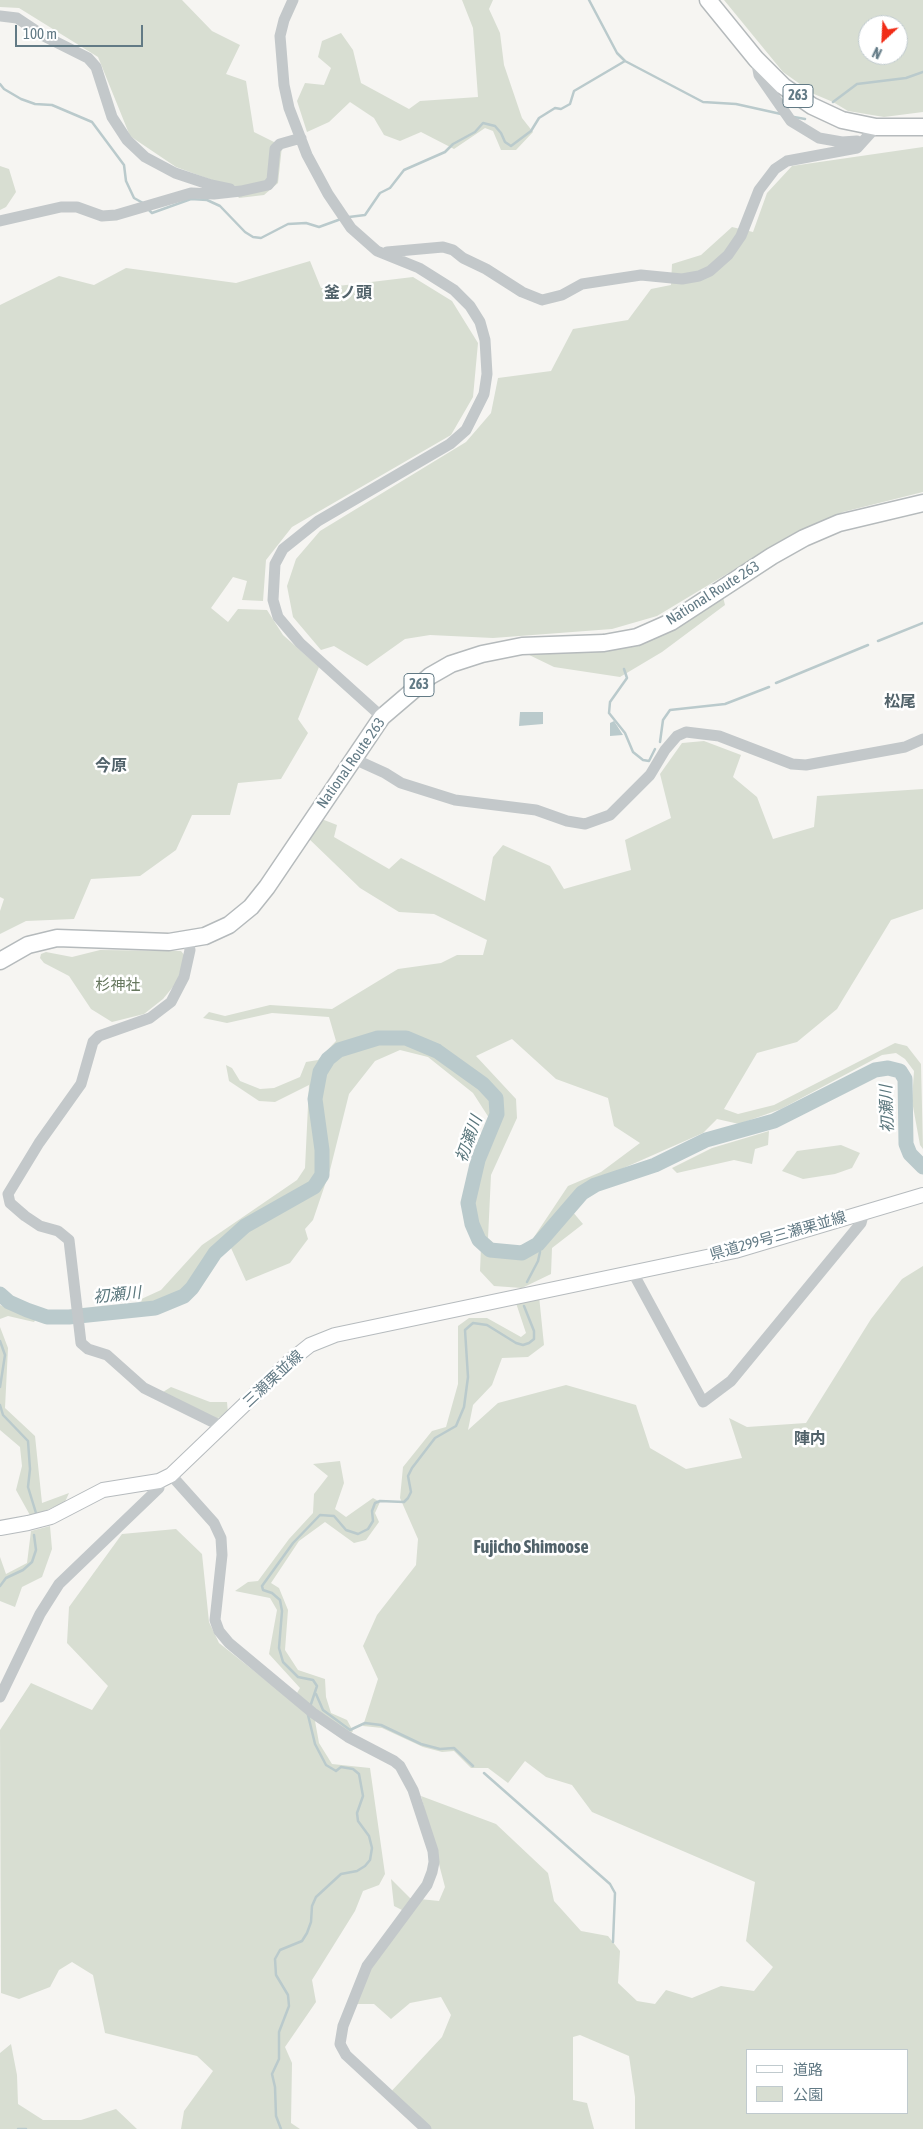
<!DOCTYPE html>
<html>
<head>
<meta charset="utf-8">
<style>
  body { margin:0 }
  #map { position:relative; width:923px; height:2129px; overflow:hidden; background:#f6f5f2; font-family:"Asap Condensed","Noto Sans JP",sans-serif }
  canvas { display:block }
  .legend { position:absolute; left:746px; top:2049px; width:162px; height:65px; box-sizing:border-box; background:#fff; border:1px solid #c0cace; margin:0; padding:6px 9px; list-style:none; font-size:15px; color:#627a85 }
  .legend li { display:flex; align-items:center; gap:10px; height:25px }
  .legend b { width:25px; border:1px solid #c0cace }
  .north { position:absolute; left:858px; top:15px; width:50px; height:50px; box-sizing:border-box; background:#fff; border:1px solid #c0cace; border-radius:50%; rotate:205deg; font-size:14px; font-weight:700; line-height:20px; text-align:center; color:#627a85 }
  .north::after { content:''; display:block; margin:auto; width:18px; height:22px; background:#f12c16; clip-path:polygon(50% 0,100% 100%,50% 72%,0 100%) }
  .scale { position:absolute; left:15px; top:25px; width:128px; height:22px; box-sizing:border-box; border:2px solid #627a85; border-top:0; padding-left:6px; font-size:15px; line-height:18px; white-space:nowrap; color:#627a85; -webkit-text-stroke:4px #fff; paint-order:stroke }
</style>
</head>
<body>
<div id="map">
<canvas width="923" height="2129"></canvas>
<ul class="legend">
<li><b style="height:6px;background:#fff"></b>道路</li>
<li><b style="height:14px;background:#d8ded2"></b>公園</li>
</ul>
<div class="north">N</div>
<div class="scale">100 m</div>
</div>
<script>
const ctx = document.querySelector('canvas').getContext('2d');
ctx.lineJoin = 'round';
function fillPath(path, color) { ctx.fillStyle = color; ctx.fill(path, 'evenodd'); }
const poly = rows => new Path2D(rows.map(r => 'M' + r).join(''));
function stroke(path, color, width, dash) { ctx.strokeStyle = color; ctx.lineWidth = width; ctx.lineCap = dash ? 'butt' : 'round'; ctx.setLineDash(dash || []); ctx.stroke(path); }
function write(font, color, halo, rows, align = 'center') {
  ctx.font = font + ' "Asap Condensed","Noto Sans JP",sans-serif'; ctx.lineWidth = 5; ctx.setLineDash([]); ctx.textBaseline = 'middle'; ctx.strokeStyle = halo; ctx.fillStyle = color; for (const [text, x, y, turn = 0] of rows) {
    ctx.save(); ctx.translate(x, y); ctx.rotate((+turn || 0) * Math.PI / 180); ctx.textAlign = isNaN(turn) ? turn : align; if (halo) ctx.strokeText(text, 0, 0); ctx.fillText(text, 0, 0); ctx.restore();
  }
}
const green = poly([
  [0,0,182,0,212,31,240,45,226,74,246,81,254,132,282,146,278,183,264,195,239,198,231,187,176,167,130,136,98,57,19,8,0,7],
  [462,0,493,0,489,9,500,33,504,65,522,118,533,132,516,150,501,150,493,131,485,128,454,149,421,132,400,141,384,135,374,118,350,102,329,122,307,132,297,101,305,83,324,85,331,68,318,57,322,41,341,33,353,50,361,83,409,109,420,101,478,97,473,28],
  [724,0,923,0,923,112,884,117,848,111,833,102,814,94,783,72],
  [868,25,898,25,898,55,868,55],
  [923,147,923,492,843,512,750,560,657,616,612,629,493,638,430,635,405,639,367,666,334,646,321,650,293,617,287,586,296,559,320,531,466,442,491,413,498,378,551,371,573,329,628,320,651,289,671,285,672,264,701,255,732,227,753,232,767,193,792,166],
  [0,166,9,169,16,192,6,207,0,210],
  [310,261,321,288,413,277,452,301,478,343,473,397,451,435,292,527,266,560,263,601,242,600,247,581,233,577,211,608,228,622,238,609,267,610,283,635,319,667,298,719,308,733,281,779,238,783,230,815,192,815,176,850,140,876,91,879,74,919,26,921,0,934,0,911,4,899,0,897,0,305,59,276,94,285,126,268,236,283],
  [723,597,725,605,662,652,620,677,554,667,523,652,612,650,642,643],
  [704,741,741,755,733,777,757,797,773,839,814,827,817,796,923,789,923,909,891,920,837,1009,797,1042,757,1053,724,1109,738,1114,774,1105,895,1043,907,1046,921,1064,923,1149,920,1145,912,1101,914,1071,905,1059,896,1053,882,1055,781,1109,739,1124,717,1119,703,1133,576,1189,566,1204,583,1224,552,1248,551,1274,522,1288,494,1286,480,1271,481,1247,467,1195,491,1121,473,1093,428,1057,400,1050,375,1061,349,1094,330,1170,313,1220,305,1229,308,1239,290,1263,246,1281,231,1248,222,1241,197,1268,182,1293,154,1304,137,1301,161,1290,202,1245,297,1180,305,1168,309,1085,275,1102,259,1101,229,1081,226,1065,232,1068,240,1081,260,1089,274,1088,300,1077,306,1062,318,1060,336,1041,329,1017,272,1013,227,1023,203,1018,209,1012,225,1016,270,1005,332,1009,398,969,441,963,457,955,483,955,487,940,434,914,399,912,360,888,306,836,319,818,337,825,334,837,389,869,401,858,485,901,493,857,503,845,550,866,564,889,631,870,625,840,671,818,660,774,682,743],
  [512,1039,556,1079,608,1098,614,1126,640,1143,601,1172,568,1186,532,1240,515,1248,496,1245,488,1238,491,1175,517,1118,516,1099,476,1056],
  [100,950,181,951,185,956,177,982,163,999,144,1014,112,1022,91,1009,69,976,44,963,40,958,41,954,46,952,72,957],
  [769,1131,768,1145,755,1149,752,1164,734,1160,677,1173,672,1168,712,1148],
  [841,1145,860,1153,852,1168,835,1174,803,1179,782,1171,797,1151],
  [923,1266,923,2129,635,2129,635,2097,629,2056,580,2035,573,2037,573,2100,587,2103,594,2129,420,2129,386,2097,442,2037,451,2015,441,1997,410,2003,391,2019,374,2004,357,2004,359,1987,408,1913,394,1906,391,1879,410,1898,439,1901,445,1887,421,1796,496,1824,548,1873,554,1901,581,1931,608,1936,620,1951,618,1983,637,2001,655,2004,666,1990,692,1998,721,1986,754,1991,773,1967,746,1941,755,1882,592,1812,572,1785,546,1777,525,1761,508,1783,488,1768,471,1768,454,1751,442,1752,423,1747,382,1728,363,1726,378,1679,363,1646,377,1615,416,1565,418,1539,400,1498,403,1467,432,1431,446,1427,458,1384,458,1326,469,1318,487,1318,521,1337,526,1333,516,1303,539,1296,544,1345,528,1357,502,1358,492,1385,473,1405,468,1430,498,1403,566,1385,636,1405,650,1448,686,1469,742,1458,729,1418,747,1427,806,1423,871,1319,902,1279],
  [747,2050,907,2050,907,2113,747,2113],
  [0,1305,36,1319,34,1322,8,1316,0,1319],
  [0,1327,8,1348,5,1408,35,1436,42,1503,69,1493,65,1502,31,1517,16,1490,22,1466,20,1447,0,1430],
  [171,1387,210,1402,227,1402,228,1413,216,1419,163,1392],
  [340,1461,344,1483,335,1509,346,1517,373,1498,380,1502,375,1513,379,1522,366,1540,354,1543,325,1522,299,1541,271,1583,279,1588,288,1610,285,1650,298,1670,325,1679,326,1697,331,1713,347,1720,353,1731,346,1740,315,1721,319,1743,332,1764,370,1768,385,1874,379,1885,363,1891,355,1911,312,1980,316,2002,285,2047,292,2063,291,2123,300,2129,181,2129,184,2111,213,2071,197,2056,105,2033,93,1975,72,1962,59,1970,50,1987,19,1999,1,1993,0,1730,31,1683,92,1710,108,1686,67,1643,69,1607,122,1534,176,1529,202,1554,209,1622,219,1643,292,1701,300,1688,269,1654,277,1610,270,1598,235,1591,248,1582,258,1581,289,1539,313,1513,314,1494,328,1476,313,1464],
  [50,1526,52,1549,42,1577,22,1587,15,1607,0,1601,0,1557,6,1574,27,1563,31,1531],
  [11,2044,17,2075,18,2104,43,2120,81,2120,116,2109,137,2129,0,2129,0,2053]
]);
const water = poly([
  [520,712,543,712,543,724,519,726],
  [614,721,623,735,610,736,610,723]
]);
const stream = poly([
  [589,0,617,53,625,61,703,102,736,104,781,114],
  [0,84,4,89,21,99,35,104,52,105,92,122,124,165,126,181,134,198,143,203],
  [833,102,857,84,906,78,923,72],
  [794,117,805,119],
  [148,209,152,213,191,199,207,200,220,206,245,232,253,237,261,238,288,224,306,223,319,227,341,219],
  [349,217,365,215,380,193,390,188,404,170,445,152,453,144,475,132,483,123,495,126,501,133,505,142,511,146,531,131,539,118,555,108,561,109,570,104,574,91,625,61],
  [878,641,923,623],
  [624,669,627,678,610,702,609,713,625,733,633,752,643,760,649,761,655,749],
  [776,683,868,645],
  [660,742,663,720,670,710,725,704,769,687],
  [527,1282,538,1261,540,1252,538,1244],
  [0,1341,5,1355,0,1387],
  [0,1405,3,1415,28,1441,30,1469,28,1487,36,1513],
  [0,1586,6,1578,23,1570,32,1562,36,1550,34,1535],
  [316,1694,323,1710,350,1730,365,1723,381,1725,421,1744,440,1749,454,1748,473,1766],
  [310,1707,317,1686,313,1680,298,1677,283,1662,279,1648,282,1611,280,1600,272,1593,263,1590,262,1586,293,1543,320,1515,334,1516,346,1530,358,1534,368,1529,373,1521,372,1511,375,1503,380,1501,404,1502,408,1498,411,1492,408,1476,412,1468,435,1438,456,1426,464,1407,468,1377,465,1330,473,1323,487,1325,516,1343,523,1345,529,1343,534,1339,534,1331,524,1306],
  [484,1773,610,1884,615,1893,613,1942],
  [18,2129,26,2129],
  [281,2129,276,2116,275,2087,272,2074,279,2059,279,2032,289,2006,288,1995,276,1975,275,1959,280,1950,302,1941,307,1933,311,1922,312,1906,316,1897,341,1874,357,1871,365,1866,370,1860,372,1848,369,1836,358,1821,357,1813,363,1796,359,1774,353,1769,341,1767,336,1771,326,1765,315,1744,308,1715]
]);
const river = poly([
  [0,1294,9,1302,27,1310,47,1317,69,1317,155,1308,184,1296,192,1288,215,1253,245,1226,314,1187,322,1175,322,1150,315,1099,320,1072,328,1059,339,1050,378,1038,406,1038,437,1051,483,1084,496,1098,497,1114,478,1160,468,1203,472,1224,479,1240,490,1250,522,1253,538,1244,582,1193,595,1185,655,1165,706,1140,774,1121,875,1070,888,1068,900,1071,905,1079,906,1144,910,1154,923,1167]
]);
const minor = poly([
  [293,0,284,20,280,36,284,85,289,108,307,155,328,194,351,228,377,251,419,268,454,290,470,306,480,322,485,340,487,374,484,394,466,430,450,444,318,521,283,549,275,564,273,600,278,617,300,643,382,717],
  [0,16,17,18,44,36,88,58,96,67,112,117,127,140,145,157,175,173,211,185,230,189],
  [756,59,759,75,791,121,819,138,842,142,857,141],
  [0,221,61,207,77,207,102,216,116,215,191,193,214,194,241,191,268,185,272,180,275,149,280,144,301,138],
  [387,252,443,247,453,250,463,258,486,269,522,292,542,300,562,295,582,284,641,275,682,279,699,276,710,271,728,255,741,236,759,190,775,169,787,161,857,148,876,127],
  [352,758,385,773,401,783,455,800,536,810,567,821,585,824,610,815,650,775,665,750,677,736,686,732,719,736,792,764,806,765,905,747,923,739],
  [188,940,190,950,184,977,171,1002,150,1018,99,1036,93,1042,81,1084,39,1143,8,1194,10,1203,25,1216,40,1226,58,1231,69,1240,81,1343,88,1349,107,1355,144,1388,223,1427],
  [632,1271,703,1402,731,1381,861,1223,864,1212],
  [171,1475,214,1523,221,1538,222,1555,215,1620,219,1631,229,1643,313,1713,348,1737,394,1761,400,1766,413,1790,433,1851,434,1862,432,1872,427,1885,367,1966,343,2026,340,2044,346,2055,426,2129],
  [0,1697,40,1614,59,1584,159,1488,159,1481]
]);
const major = poly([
  [0,1528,28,1523,51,1517,103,1490,159,1481,171,1475,290,1361,310,1345,335,1335,735,1251,923,1195]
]);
const highway = poly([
  [708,0,756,59,783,86,812,106,842,120,876,127,923,127],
  [0,961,28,945,57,938,169,942,205,936,229,925,251,907,267,887,382,717,430,676,451,664,482,654,522,646,604,643,637,637,671,622,772,556,804,538,839,523,923,503]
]);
const shields = [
  [798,96,30],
  [419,685,30]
];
const shieldNames = [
  ["263",798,96],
  ["263",419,685]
];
const streetNames = [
  ["National Route 263",713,593,-32],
  ["National Route 263",351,763,-55],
  ["県道299号三瀬栗並線",778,1236,-16],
  ["三瀬栗並線",273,1379,-43]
];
const parkNames = [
  ["杉神社",118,985]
];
const neighbourhoodNames = [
  ["釜ノ頭",348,293],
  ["松尾",900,702],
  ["今原",111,766],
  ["陣内",810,1439]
];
const waterNames = [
  ["初瀬川",887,1109,-92],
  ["初瀬川",469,1139,-70],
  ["初瀬川",117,1295,-6]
];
const quarterNames = [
  ["Fujicho Shimoose",531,1547]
];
fillPath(green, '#d8ded2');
fillPath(water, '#bacacc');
stroke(stream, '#bacacc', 2.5);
stroke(river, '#bacacc', 15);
stroke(major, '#b6bbbe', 16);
stroke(highway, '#b5babc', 19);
stroke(minor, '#c3c8ca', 11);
stroke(major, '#fff', 14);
stroke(highway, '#fff', 16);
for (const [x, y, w] of shields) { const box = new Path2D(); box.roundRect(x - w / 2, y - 11.5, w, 23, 4); ctx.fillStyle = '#fff'; ctx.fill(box); stroke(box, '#627a85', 1); }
write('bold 14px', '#627a85', null, shieldNames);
write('15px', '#627a85', '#fff', streetNames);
write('15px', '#66775e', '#fff', parkNames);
write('bold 16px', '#51626a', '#fff', neighbourhoodNames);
write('italic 16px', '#59767c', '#fff', waterNames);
write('bold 18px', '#51626a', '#fff', quarterNames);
</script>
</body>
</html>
